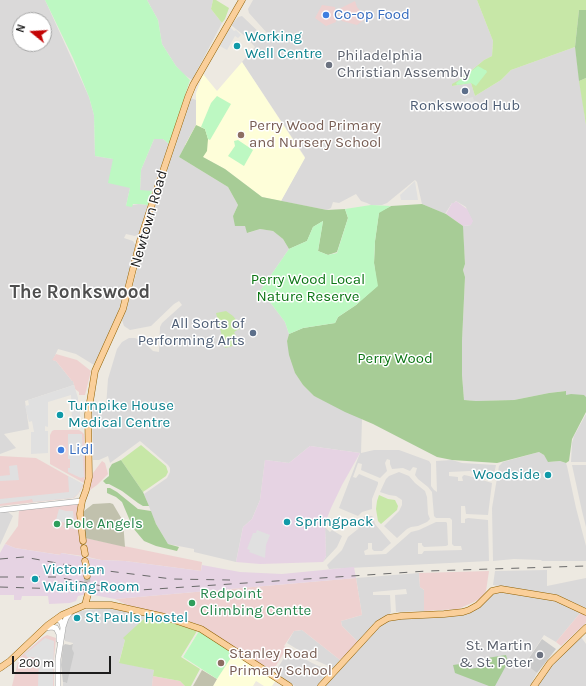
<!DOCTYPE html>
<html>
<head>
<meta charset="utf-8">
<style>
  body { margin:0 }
  #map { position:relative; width:586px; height:686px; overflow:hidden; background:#ede9e1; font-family:Karla,sans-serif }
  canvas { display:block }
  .north { position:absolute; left:12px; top:12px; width:40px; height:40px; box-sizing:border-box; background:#fff; border:1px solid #a4a4a4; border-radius:50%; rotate:288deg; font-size:11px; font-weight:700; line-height:16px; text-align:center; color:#1c1c1c }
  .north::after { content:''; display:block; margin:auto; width:14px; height:18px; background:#c30405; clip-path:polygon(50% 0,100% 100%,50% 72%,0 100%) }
  .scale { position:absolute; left:12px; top:656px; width:99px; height:18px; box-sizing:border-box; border:2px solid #1c1c1c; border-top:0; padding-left:5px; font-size:12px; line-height:14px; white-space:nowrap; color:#1c1c1c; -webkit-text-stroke:3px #fff; paint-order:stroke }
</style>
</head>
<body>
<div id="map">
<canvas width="586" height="686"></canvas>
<div class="north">N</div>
<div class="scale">200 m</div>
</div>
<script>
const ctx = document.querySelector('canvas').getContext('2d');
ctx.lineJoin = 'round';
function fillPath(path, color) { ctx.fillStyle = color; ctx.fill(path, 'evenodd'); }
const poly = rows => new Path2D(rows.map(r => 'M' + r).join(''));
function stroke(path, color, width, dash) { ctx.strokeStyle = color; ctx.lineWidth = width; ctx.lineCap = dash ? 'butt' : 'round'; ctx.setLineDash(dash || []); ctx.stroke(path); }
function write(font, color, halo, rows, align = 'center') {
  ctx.font = font + ' Karla,sans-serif'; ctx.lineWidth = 3; ctx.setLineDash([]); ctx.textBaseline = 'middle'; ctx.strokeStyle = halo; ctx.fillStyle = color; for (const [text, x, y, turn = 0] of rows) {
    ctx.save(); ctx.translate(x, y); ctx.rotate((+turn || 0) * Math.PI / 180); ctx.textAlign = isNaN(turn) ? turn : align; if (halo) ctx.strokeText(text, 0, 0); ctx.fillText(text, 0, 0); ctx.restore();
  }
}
const residential = poly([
  [0,0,45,0,89,97,94,115,95,156,113,159,130,188,126,206,139,204,148,205,139,234,135,236,126,234,124,238,133,241,136,246,128,282,116,318,94,365,76,354,58,349,53,360,56,361,72,381,73,381,74,385,25,401,29,429,4,434,16,448,0,454],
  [20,20,44,20,44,44,20,44],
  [147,0,213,0,211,9,222,23,192,80,183,74,176,66,162,44,158,20],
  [253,0,477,0,493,41,492,56,484,60,452,86,471,83,475,96,501,80,511,70,575,47,586,125,586,397,584,395,566,395,565,391,549,393,514,400,476,401,464,400,462,375,462,341,465,277,463,270,465,264,463,231,463,226,471,225,466,207,456,201,454,203,452,203,445,214,422,204,417,182,415,180,387,203,382,205,371,205,367,203,361,201,356,194,339,203,333,202,331,208,327,210,281,201,305,157,242,62,255,47,246,37,231,25,238,17,242,16,264,37,267,33,249,13,248,9],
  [188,97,196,100,196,125,179,157,228,187,238,205,233,216,245,226,248,233,260,229,273,231,283,239,289,249,260,291,267,298,285,322,289,334,287,341,295,373,303,385,314,396,362,419,361,453,374,450,399,450,429,461,431,464,431,486,434,490,437,492,436,461,452,460,462,463,496,465,493,479,470,471,449,472,449,476,458,477,458,481,463,481,462,477,464,475,469,476,492,483,488,515,466,514,465,506,461,506,461,523,465,523,465,519,468,518,488,520,489,561,329,569,327,565,342,550,348,537,358,529,364,517,366,516,372,516,373,517,375,524,391,543,382,551,374,551,372,549,372,543,368,543,368,549,364,551,365,555,386,554,411,532,419,530,436,522,446,522,447,523,448,545,446,546,424,547,422,545,422,543,418,543,418,554,422,554,424,551,462,550,461,546,454,546,452,544,452,520,450,518,436,518,434,516,432,492,428,487,418,479,415,475,417,468,413,467,410,471,403,468,392,469,390,464,390,460,387,459,385,463,387,471,380,478,361,470,362,464,358,463,353,477,356,478,359,474,378,482,378,484,372,499,372,509,362,512,358,516,339,508,360,453,310,446,289,463,265,460,260,500,252,519,243,527,236,562,194,552,194,549,168,544,156,524,144,494,167,478,170,472,170,468,168,465,140,441,110,463,108,456,99,460,93,460,92,407,106,407,108,379,117,349,122,342,129,338,135,338,144,342,153,351,159,352,160,327,162,323,182,305,179,301,174,304,151,326,130,330,124,326,122,320,134,281,151,216,152,216,154,209],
  [154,139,163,139,169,144,152,191,140,191,141,170],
  [586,414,586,462,571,462,572,443,574,436],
  [539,452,544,455,549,462,560,461,566,463,567,466,576,508,586,546,586,561,542,561,541,560,514,559,493,561,492,508,499,466,503,462],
  [572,465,586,465,586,527,582,511],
  [399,472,409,476,415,483,425,491,427,497,428,514,430,519,427,522,418,526,411,527,407,529,397,538,384,526,399,511,402,505,402,500,396,496,389,495,380,492,386,479,389,476],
  [7,511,13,516,0,545,0,512],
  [325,527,330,532,332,530,342,536,337,547,323,562,326,556],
  [547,570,547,586,586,578,586,609,558,595,493,585,495,571],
  [419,573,420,587,424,590,424,611,396,612,395,595,407,594,406,589,373,592,373,595,390,595,391,612,390,614,382,618,358,642,342,626,341,621,362,615,356,578],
  [500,591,546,596,581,612,556,642,544,635,525,664,537,673,530,686,325,686,385,621,393,618,459,614,496,592],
  [105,608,117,609,148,615,125,640,119,662,154,670,152,686,63,686,63,682,66,683,73,643,65,641,64,638,67,619,72,614,80,611],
  [302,630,340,660,333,668,315,660,287,643,294,631],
  [581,637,586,644,586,686,538,686,552,664],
  [289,650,312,663,330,671,318,686,295,686,284,680,274,674]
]);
const commercial = poly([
  [355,1,357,7,366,18,357,25,342,21,340,18,339,9],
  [322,5,335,7,336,22,326,26,315,18],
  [56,354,77,360,91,371,85,395,79,395,79,392,75,389,73,381,72,381,56,361,52,360],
  [54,430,79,430,82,432,84,434,86,471,84,483,50,464,50,435,52,431],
  [0,456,36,458,84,485,78,494,74,498,0,506],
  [102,461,105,463,108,474,97,485,90,490,89,488,93,473],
  [79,504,83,556,61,553,61,555,15,548,5,544,18,526,19,510],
  [85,538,202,562,201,571,125,561,101,560,88,557],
  [489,571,486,591,482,597,474,602,458,609,424,611,424,590,420,587,419,573],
  [356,578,362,615,341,621,342,626,358,642,340,660,302,630,294,631,284,646,287,648,272,672,197,624,173,616,127,605,115,599],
  [581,612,586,615,586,623,561,646,556,642],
  [47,635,56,638,54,658,54,686,12,686,19,658,43,637],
  [153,676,180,681,185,686,152,686]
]);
const industrial = poly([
  [456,201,467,209,473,221,471,225,463,226,446,214,452,203,454,203],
  [310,446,360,453,342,485,331,508,325,523,326,556,323,562,260,564,236,562,243,527,252,519,260,500,265,460,289,463],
  [5,544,15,548,60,555,61,553,101,560,125,561,201,571,202,565,240,572,282,574,354,567,356,578,115,599,88,594,78,596,76,601,70,603,49,604,48,596,22,596,21,600,14,600,14,595,0,595,0,553]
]);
const education = poly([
  [242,62,305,158,281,201,262,197,225,169,203,157,185,145,196,125,196,93,203,74,217,91],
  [199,631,276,680,272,686,264,686,256,681,253,686,213,686,217,679,183,657]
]);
const religious = poly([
  [542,639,556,649,537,673,525,664],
  [65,644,70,645,73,644,72,649,74,653,67,683,63,682,61,665,63,646]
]);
const construction = poly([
  [110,503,113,504,123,521,125,547,85,538,83,517,84,511,93,504],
  [202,670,217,679,213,686,193,686]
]);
const grass = poly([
  [213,0,216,0,229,8,225,19,222,23,211,9],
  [477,0,586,0,586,10,579,10,575,47,511,70,501,80,475,96,471,83,452,86,452,84,461,79,484,60,492,56,493,41],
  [586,78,586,125,579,81],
  [226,311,233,316,242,327,234,332,240,344,225,348,216,313],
  [141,445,166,466,168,472,166,476,143,492,121,460],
  [379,495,388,499,395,500,398,506,397,510,381,524,378,521,376,509,377,501],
  [148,615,197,631,181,657,200,669,191,686,185,686,180,681,153,676,154,670,119,663,125,640,123,638]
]);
const forest = poly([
  [579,10,586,10,586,78,579,81,575,47],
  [196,125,205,129,208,139,207,151,203,157,225,169,262,197,327,210,345,209,348,218,337,252,328,255,318,251,323,221,313,227,307,241,289,249,283,239,273,231,260,229,247,233,245,226,235,226,233,216,238,205,228,187,179,157],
  [422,204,446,214,463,226,465,264,463,270,465,277,462,341,462,375,464,400,476,401,514,400,549,393,566,391,566,395,571,394,584,395,586,397,586,412,572,439,569,461,566,463,560,461,548,462,544,455,539,452,497,463,452,460,437,457,373,424,345,412,314,396,303,385,295,373,289,355,287,341,289,334,303,328,335,323,338,317,356,305,377,286,374,263,375,241,379,212,391,206],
  [121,460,143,492,149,506,143,506,138,503,122,491,109,484,106,484,103,481,109,476,109,469,112,464],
  [107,488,110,488,117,492,138,509,151,511,156,524,168,544,179,547,177,551,156,546,144,541,133,528,122,502,116,497,107,493],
  [506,655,508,662,495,686,489,686,455,673,453,665,467,663,469,669,488,666,487,658]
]);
const park = poly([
  [45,0,147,0,158,20,162,44,176,66,190,80,169,144,163,139,154,139,141,170,140,190,152,191,148,205,139,204,133,204,132,207,126,206,130,188,108,183,113,159,95,156,94,115,89,97,73,58],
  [478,66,485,70,486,70,487,72,476,86,471,83,457,85,456,83],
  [217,96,231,104,210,140,208,139,205,129,201,127,211,103],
  [238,140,253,150,244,166,228,156,235,146,234,141],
  [371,205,391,206,379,213,375,241,374,263,378,286,356,305,338,317,335,323,303,328,289,334,285,322,267,298,260,291,289,249,307,241,313,227,323,221,318,251,328,255,337,253,348,218,345,209],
  [199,631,234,653,217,679,183,657]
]);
const parking = poly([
  [230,27,234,31,236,30,241,35,238,38,235,36,227,50,220,46],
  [473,97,476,108,459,112,458,103,465,101,465,99],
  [415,181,418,200,401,200,400,195],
  [74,385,78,398,78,409,80,409,80,425,72,425,71,395,48,402,48,427,45,426,45,431,48,431,48,453,31,454,31,432,34,432,32,421,29,422,25,406,29,405,28,400],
  [68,434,82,434,84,477,81,478,68,472,68,468,70,468,70,459,68,459],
  [17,465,19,480,0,481,0,476,10,475,9,466],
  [68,476,83,484,78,494,73,498,33,502,32,499,28,500,0,504,0,499,69,492],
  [59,509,66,511,73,511,75,529,63,527,65,523,56,520],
  [257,530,270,535,266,545,265,558,249,552,250,550,247,549,253,533,256,533],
  [45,638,54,641,53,686,38,686,39,658,27,657,25,654]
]);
const majorTunnel = poly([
  [87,576,88,594]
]);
const minor = poly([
  [0,510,82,501],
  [58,618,62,623,63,628,58,659,58,686],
  [63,627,66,618,71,611],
  [45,628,52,627,56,628,59,634,59,640]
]);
const major = poly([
  [83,541,80,514,82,501,86,490,89,477,88,414,95,371,123,309,140,241,150,210,188,97,193,85,242,0],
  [84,548,85,554],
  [85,561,86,565],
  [86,570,87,576],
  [85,605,88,594],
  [0,668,10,661,48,625,62,615,85,605,111,605,165,617,201,629,289,686],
  [321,686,378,624,388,618,401,616,444,614,463,612,469,610,478,605,492,591,501,589,556,598,586,612],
  [534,686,550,663,586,628]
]);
const rail = poly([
  [0,559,24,557,84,568,172,579,230,580],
  [0,577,57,577,102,586],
  [0,587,125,591,427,571,586,566]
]);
const markers = [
  [326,15,4,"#3f7fe0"],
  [237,46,4,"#0f9aa8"],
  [329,65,4,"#6b7280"],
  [465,91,4,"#5c6f8a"],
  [241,135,4,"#8d6e63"],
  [253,333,4,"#5c6f8a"],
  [60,415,4,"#0f9aa8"],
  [61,450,4,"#3f7fe0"],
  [548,475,4,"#0f9aa8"],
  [287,522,4,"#0f9aa8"],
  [57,524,4,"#2e9e5b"],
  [35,579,4,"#0f9aa8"],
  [192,603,4,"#2e9e5b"],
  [77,618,4,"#0f9aa8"],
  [540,655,4,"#6b7280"],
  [221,663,4,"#8d6e63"]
];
const shopNames = [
  ["Co-op Food",334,15],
  ["Lidl",69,450]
];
const cultureNames = [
  ["Working",245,37],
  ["Well Centre",245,54],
  ["Turnpike House",68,406],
  ["Medical Centre",68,423],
  ["Woodside",540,475,"right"],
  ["Springpack",295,522],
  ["Victorian",43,570],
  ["Waiting Room",43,587],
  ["St Pauls Hostel",85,618]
];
const worshipNames = [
  ["Philadelphia",337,56],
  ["Christian Assembly",337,73],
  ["St. Martin",532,646,"right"],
  ["& St. Peter",532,663,"right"]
];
const serviceNames = [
  ["Ronkswood Hub",465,106],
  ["All Sorts of",245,324,"right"],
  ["Performing Arts",245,341,"right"]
];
const educationNames = [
  ["Perry Wood Primary",249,126],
  ["and Nursery School",249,143],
  ["Stanley Road",229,654],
  ["Primary School",229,671]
];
const streetNames = [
  ["Newtown Road",149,219,-74]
];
const parkNames = [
  ["Perry Wood Local",308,280],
  ["Nature Reserve",308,297],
  ["Perry Wood",395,359]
];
const leisureNames = [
  ["Pole Angels",65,524],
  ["Redpoint",200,594],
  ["Climbing Centte",200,611]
];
const districtNames = [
  ["The Ronkswood",80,293]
];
fillPath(residential, '#dad9d9');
fillPath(commercial, '#eed1d0');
fillPath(industrial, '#e6d3e3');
fillPath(education, '#fefed9');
fillPath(religious, '#cacaca');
fillPath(construction, '#c1c1ad');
fillPath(grass, '#c7e7a7');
fillPath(forest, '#a7cc96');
fillPath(park, '#bdf8c2');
fillPath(parking, '#e0e0e0');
stroke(majorTunnel, '#c3c0ba', 6, [6, 3]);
stroke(minor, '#a3a3a3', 6);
stroke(major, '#906003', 7);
stroke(minor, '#fff', 5);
stroke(major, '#facf9a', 6);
stroke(rail, '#6a6a6a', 1, [8, 8]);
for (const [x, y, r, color] of markers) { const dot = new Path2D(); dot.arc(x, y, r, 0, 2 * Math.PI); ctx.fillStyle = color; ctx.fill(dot); stroke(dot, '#fff', 1.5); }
write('15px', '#366cbe', '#fff', shopNames, 'left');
write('15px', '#0d838f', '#fff', cultureNames, 'left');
write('15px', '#5b616d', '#fff', worshipNames, 'left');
write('15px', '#4e5e75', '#fff', serviceNames);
write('15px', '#785e54', '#fff', educationNames, 'left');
write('15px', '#1c1c1c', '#fff', streetNames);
write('15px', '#0d7615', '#fff', parkNames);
write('15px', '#27864d', '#fff', leisureNames, 'left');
write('bold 19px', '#4f4f4f', '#fff', districtNames);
</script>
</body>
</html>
